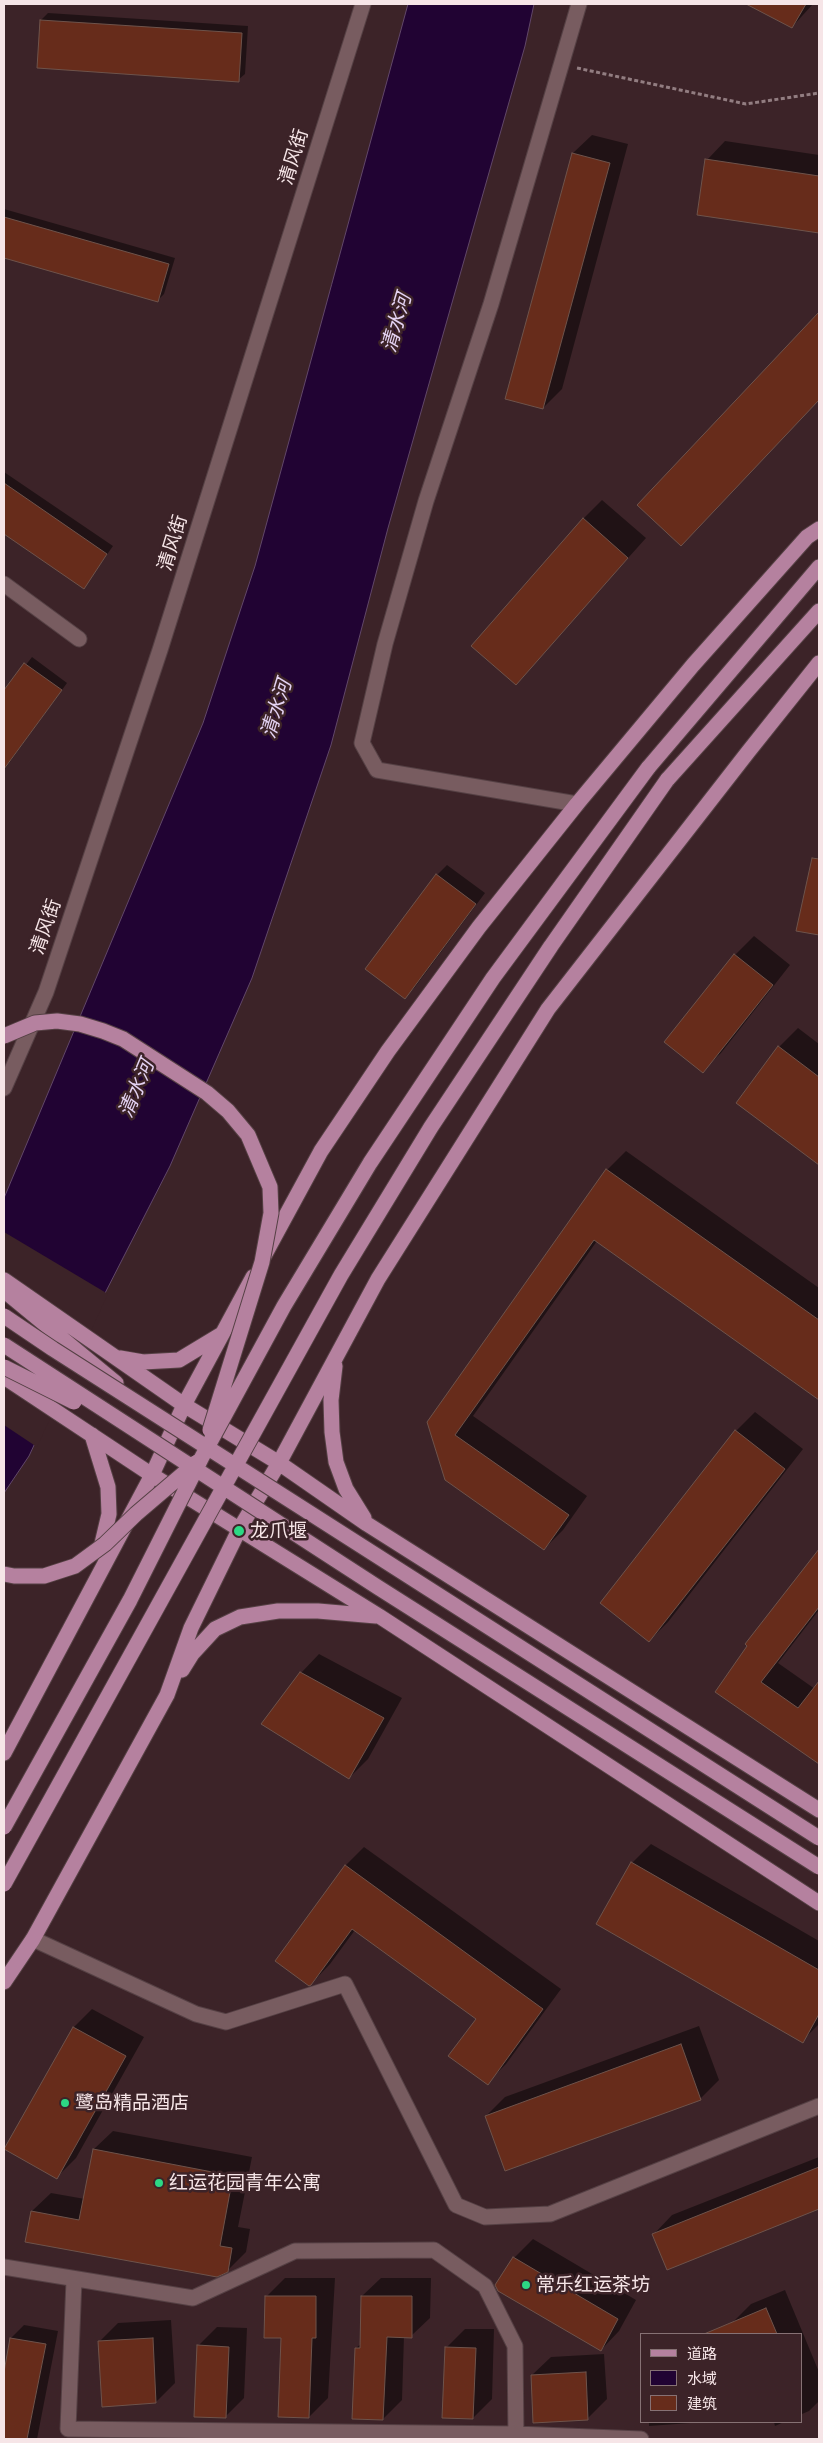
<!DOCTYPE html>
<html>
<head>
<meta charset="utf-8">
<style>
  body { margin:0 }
  #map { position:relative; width:823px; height:2443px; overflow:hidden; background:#3c2328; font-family:Cabin,"Noto Sans SC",sans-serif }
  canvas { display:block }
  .frame { position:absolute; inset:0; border:5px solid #f6e5e7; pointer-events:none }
  .legend { position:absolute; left:640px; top:2333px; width:162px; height:90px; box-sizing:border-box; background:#3c2328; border:1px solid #867174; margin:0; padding:6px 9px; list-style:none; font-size:15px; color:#f6e5e7 }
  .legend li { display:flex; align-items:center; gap:10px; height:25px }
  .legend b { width:25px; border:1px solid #867174 }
</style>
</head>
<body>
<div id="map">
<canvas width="823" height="2443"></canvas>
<div class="frame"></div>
<ul class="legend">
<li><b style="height:6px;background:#b5819f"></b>道路</li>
<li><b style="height:14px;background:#210333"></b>水域</li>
<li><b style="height:14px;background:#672c1b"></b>建筑</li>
</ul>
</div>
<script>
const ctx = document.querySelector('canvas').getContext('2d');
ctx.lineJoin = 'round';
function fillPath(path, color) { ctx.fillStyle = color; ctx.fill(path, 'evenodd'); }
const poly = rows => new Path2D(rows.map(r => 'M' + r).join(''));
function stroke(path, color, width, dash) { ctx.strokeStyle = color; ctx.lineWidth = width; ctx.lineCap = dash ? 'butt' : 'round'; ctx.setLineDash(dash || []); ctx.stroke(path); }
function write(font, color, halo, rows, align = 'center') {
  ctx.font = font + ' Cabin,"Noto Sans SC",sans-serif'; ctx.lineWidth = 5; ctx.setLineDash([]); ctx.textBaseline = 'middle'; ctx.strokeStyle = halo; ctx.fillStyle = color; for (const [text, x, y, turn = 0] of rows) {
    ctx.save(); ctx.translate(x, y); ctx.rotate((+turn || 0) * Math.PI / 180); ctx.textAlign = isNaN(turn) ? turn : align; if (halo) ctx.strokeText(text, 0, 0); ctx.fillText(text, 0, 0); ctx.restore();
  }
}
const water = poly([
  [408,4,534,4,525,46,388,528,331,745,252,978,170,1166,101,1301,29,1456,4,1493,4,1198,203,723,255,566,408,4]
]);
const pier = poly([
  [4,1232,108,1294,37,1447,4,1425]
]);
const shadow = poly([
  [749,4,813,4,792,27],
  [48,13,248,26,245,74,238,80,38,67,41,20],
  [592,135,628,144,562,389,543,408,573,153],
  [725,141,819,155,819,232,699,214,707,160],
  [4,209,175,258,164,294,157,301,4,257],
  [819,314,819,399,699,526,812,321],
  [4,472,113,546,84,587,4,532],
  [602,500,646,538,516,683,583,519],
  [32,657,67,683,4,770,4,693],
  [819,857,819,934,798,930,812,865],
  [447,865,485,893,415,987,405,997,437,875],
  [754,936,790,965,721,1053,702,1071,735,955],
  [798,1028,819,1044,819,1164,738,1103,779,1047],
  [626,1151,819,1288,819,1398,597,1241,473,1416,587,1496,563,1530,544,1549,428,1422,607,1170],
  [755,1412,803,1449,668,1622,649,1641,736,1431],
  [819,1551,819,1610,778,1663,815,1689,819,1684,819,1763,717,1691,749,1646,747,1644],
  [319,1654,402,1698,368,1759,349,1778,301,1673],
  [651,1844,819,1941,819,2024,802,2041,632,1863],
  [364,1847,561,1989,506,2064,487,2083,477,2019,355,1930,330,1964,311,1984,345,1866],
  [92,2009,144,2037,76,2158,57,2177,74,2027],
  [699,2026,719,2080,700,2099,486,2116,505,2097],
  [113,2131,252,2157,238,2227,250,2229,246,2252,227,2271,32,2211,51,2193,85,2199,94,2149],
  [819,2157,819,2208,667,2269,654,2234,672,2215],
  [533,2239,636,2300,619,2331,601,2350,514,2258],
  [285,2278,335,2278,328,2398,309,2417,282,2336,266,2297],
  [381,2278,431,2278,430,2318,411,2336,404,2336,402,2400,383,2419,356,2348,362,2343,362,2296],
  [785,2290,819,2372,819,2401,809,2411,802,2414,802,2334,737,2334,732,2323,751,2304],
  [171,2320,175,2383,156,2402,99,2342,118,2323],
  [24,2325,58,2331,37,2439,4,2439,4,2378,11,2338],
  [217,2327,247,2328,244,2398,225,2417,198,2346],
  [465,2329,494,2329,492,2399,473,2418,446,2348],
  [604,2354,607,2399,588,2418,532,2375,551,2357],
  [649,2422,704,2422,649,2426],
  [774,2422,784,2422,775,2426],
  [89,2438,135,2438,135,2439,88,2439]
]);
const building = poly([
  [746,4,806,4,792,28,746,4],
  [40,20,242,33,239,82,37,68,40,20],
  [572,153,610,163,543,409,505,399,572,153],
  [705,159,819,176,819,233,697,215,705,159],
  [4,217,169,264,158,302,4,258,4,217],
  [819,312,819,400,681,546,637,505,819,312],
  [4,483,107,554,84,589,4,534,4,483],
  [583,518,628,558,516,685,471,646,583,518],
  [24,663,62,690,4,769,4,690,24,663],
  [812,858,819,859,819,935,796,931,812,858],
  [436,874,476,904,405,999,365,969,436,874],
  [734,954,773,985,703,1073,664,1042,734,954],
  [778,1046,819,1077,819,1165,736,1103,778,1046],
  [606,1169,819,1320,819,1400,594,1240,455,1435,569,1515,544,1550,445,1480,427,1422,606,1169],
  [735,1430,785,1469,649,1642,600,1603,735,1430],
  [819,1549,819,1607,761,1682,798,1708,819,1681,819,1764,715,1692,747,1646,745,1644,819,1549],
  [300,1672,384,1718,349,1779,261,1724,300,1672],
  [631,1862,819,1970,819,2014,803,2043,596,1924,631,1862],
  [345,1865,543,2009,488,2085,448,2056,476,2019,352,1929,311,1985,309,1986,275,1961,345,1865],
  [73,2027,126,2056,57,2179,4,2149,73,2027],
  [681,2044,701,2100,505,2171,485,2116,681,2044],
  [93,2149,233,2176,220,2246,232,2248,228,2272,217,2277,25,2242,31,2211,79,2220,93,2149],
  [819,2167,819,2209,667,2270,652,2234,819,2167],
  [513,2257,618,2319,601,2351,498,2291,495,2285,513,2257],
  [265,2296,316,2296,316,2338,312,2338,309,2418,278,2417,281,2338,264,2338,265,2296],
  [361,2296,412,2296,412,2338,387,2337,383,2420,352,2419,355,2348,360,2348,361,2296],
  [766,2308,777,2334,704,2334,766,2308],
  [10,2338,46,2344,27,2439,4,2439,4,2372,10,2338],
  [153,2338,156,2403,102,2407,98,2341,153,2338],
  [197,2345,229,2347,226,2418,194,2417,197,2345],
  [445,2347,476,2348,473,2419,442,2418,445,2347],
  [586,2372,588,2420,533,2423,531,2375,586,2372]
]);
const path = poly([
  [577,68,746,104,819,93]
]);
const minor = poly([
  [4,584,79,639],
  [577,804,377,770,362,743,385,644,426,501,491,304,579,4],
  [4,1088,46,992,160,650,363,4],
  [33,1939,196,2014,226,2022,345,1984,456,2205,485,2217,550,2214,819,2106],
  [4,2267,193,2298,295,2251,434,2250,485,2286,515,2346,516,2439],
  [74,2280,68,2429,516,2434,641,2439]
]);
const major = poly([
  [648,768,819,567],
  [667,780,819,611],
  [264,1256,321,1151,388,1051,479,927,577,804,693,665,807,537,819,529],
  [4,1280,184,1405,279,1463,367,1524,819,1810],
  [7,1293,116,1383],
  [120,1358,143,1362,179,1360,222,1334],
  [335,1366,331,1400,332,1432,336,1462,346,1489,364,1518],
  [4,1377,152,1475,379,1616,819,1903],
  [92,1435,108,1487,109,1514,100,1552],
  [182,1670,192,1654,215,1629,240,1617,278,1611,318,1611,376,1616],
  [4,1753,152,1475,184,1405,253,1277],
  [4,1982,33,1939,167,1695,191,1628,240,1528,279,1463,378,1279,548,1009,748,752,819,663]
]);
const majorBridge = poly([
  [4,1036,35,1023,57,1021,80,1024,103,1031,123,1039,207,1093,228,1111,248,1135,270,1187,271,1213,262,1262,210,1430],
  [4,1316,53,1349,819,1838],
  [4,1345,379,1588,819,1867],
  [4,1367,74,1402],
  [4,1574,14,1576,44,1576,75,1566,105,1544,136,1514,197,1462],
  [4,1827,130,1600,202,1457,284,1306,370,1163,493,978,648,768],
  [4,1884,341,1275,431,1127,551,946,667,780]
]);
const markers = [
  [239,1531,6,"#2cd884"],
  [65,2103,5,"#2cd884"],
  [159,2183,5,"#2cd884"],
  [526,2285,5,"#2cd884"]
];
const streetNames = [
  ["清风街",294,157,-73],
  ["清风街",173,543,-73],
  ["清风街",46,927,-71]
];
const poiNames = [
  ["龙爪堰",250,1531],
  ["鹭岛精品酒店",75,2103],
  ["红运花园青年公寓",169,2183],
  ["常乐红运茶坊",536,2285]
];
const waterNames = [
  ["清水河",397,323,-74],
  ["清水河",277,709,-73],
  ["清水河",137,1089,-67]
];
fillPath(water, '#210333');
stroke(water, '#614769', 1);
fillPath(pier, '#3c2328');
fillPath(shadow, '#0007');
fillPath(building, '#672c1b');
stroke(building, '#6e534b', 1);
stroke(minor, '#554044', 17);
stroke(major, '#554044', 17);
stroke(path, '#927d81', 3, [4, 2.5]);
stroke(minor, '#785c60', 15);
stroke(major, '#b5819f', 15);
stroke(majorBridge, '#554044', 17, []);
stroke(majorBridge, '#b5819f', 15);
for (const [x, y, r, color] of markers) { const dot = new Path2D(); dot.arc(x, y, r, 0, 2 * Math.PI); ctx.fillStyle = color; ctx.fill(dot); stroke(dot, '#3c2328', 2); }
write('19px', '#f6e5e7', '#3c2328', streetNames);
write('19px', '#f6e5e7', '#3c2328', poiNames, 'left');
write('italic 20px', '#e4d3f3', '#3c2328', waterNames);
</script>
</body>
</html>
